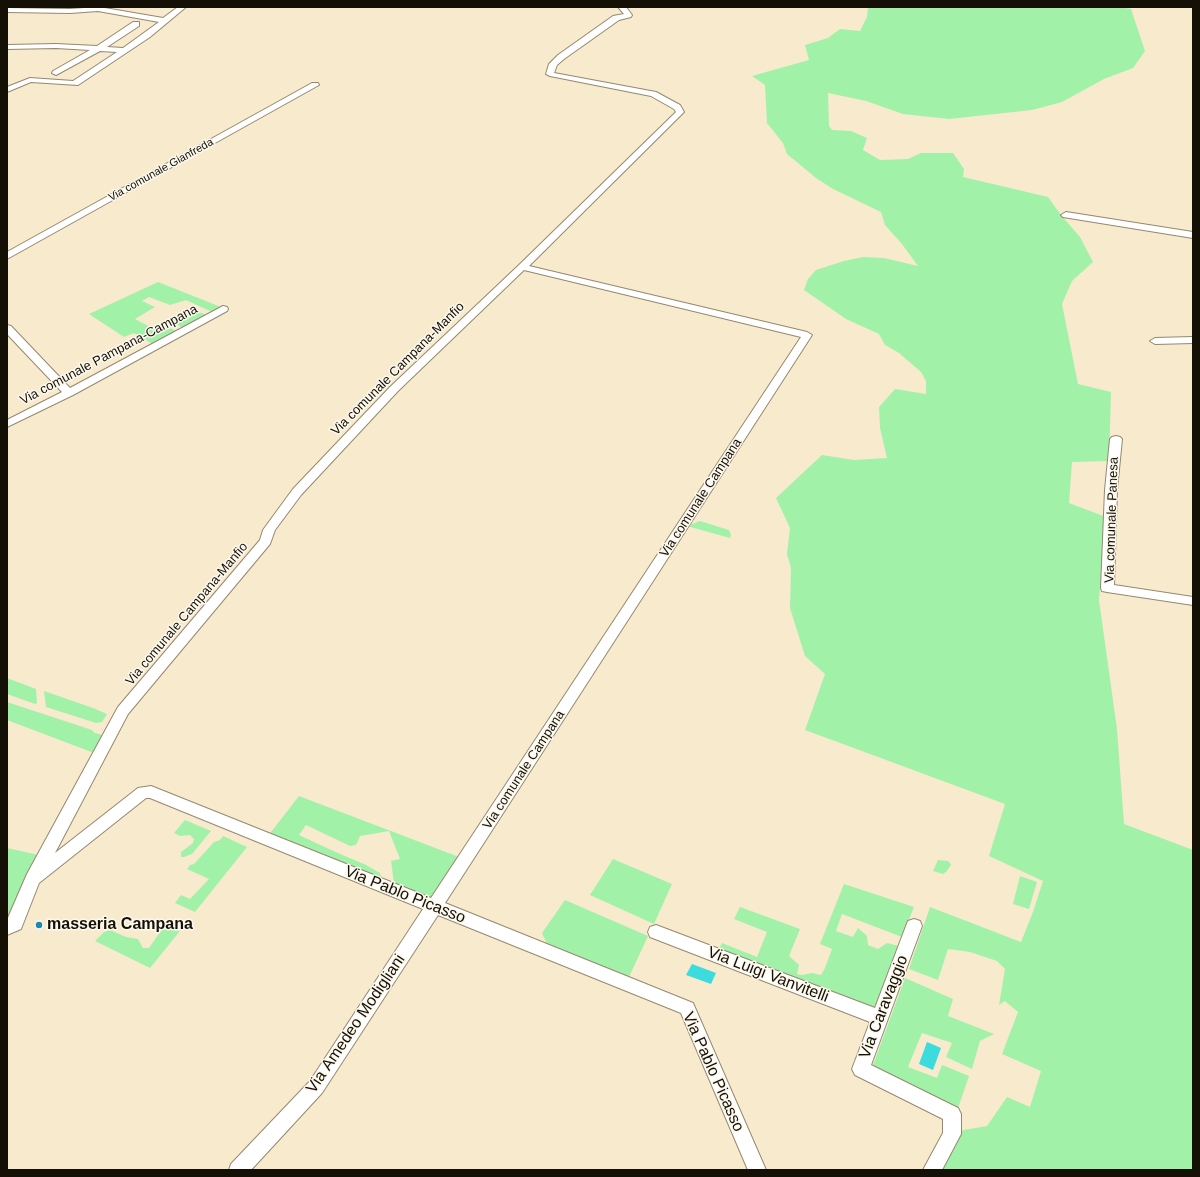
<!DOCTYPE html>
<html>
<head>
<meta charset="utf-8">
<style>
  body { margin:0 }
  #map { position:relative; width:1200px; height:1177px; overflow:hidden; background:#f8eacd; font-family:Helvetica,sans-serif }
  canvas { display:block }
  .frame { position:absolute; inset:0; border:8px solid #141006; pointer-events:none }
</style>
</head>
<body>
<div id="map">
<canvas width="1200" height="1177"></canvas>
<div class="frame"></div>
</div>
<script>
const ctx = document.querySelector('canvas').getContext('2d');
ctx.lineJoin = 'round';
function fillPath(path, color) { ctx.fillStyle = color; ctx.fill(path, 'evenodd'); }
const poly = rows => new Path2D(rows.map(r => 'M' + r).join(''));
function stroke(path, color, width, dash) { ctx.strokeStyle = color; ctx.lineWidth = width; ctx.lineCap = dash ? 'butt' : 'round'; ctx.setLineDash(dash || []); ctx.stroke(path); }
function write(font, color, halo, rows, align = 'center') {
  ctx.font = font + ' Helvetica,sans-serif'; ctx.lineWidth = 3; ctx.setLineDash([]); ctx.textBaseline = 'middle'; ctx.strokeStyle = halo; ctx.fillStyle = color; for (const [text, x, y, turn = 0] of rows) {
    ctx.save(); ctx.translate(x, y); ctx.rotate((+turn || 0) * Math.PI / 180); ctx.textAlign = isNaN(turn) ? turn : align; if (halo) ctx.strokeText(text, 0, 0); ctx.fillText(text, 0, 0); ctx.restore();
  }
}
const green = poly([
  [868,7,1119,7,1131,9,1145,51,1133,68,1104,79,1062,102,1032,110,949,119,903,114,866,101,828,93,829,126,832,130,851,131,867,138,863,150,880,160,908,159,921,153,953,153,964,169,963,177,1048,197,1061,215,1080,237,1093,262,1072,281,1062,304,1078,384,1111,392,1109,461,1072,462,1069,503,1106,517,1099,600,1117,729,1124,824,1193,850,1193,1170,937,1170,958,1131,987,1126,1007,1097,1030,1107,1041,1071,1002,1054,1018,1012,1005,1001,999,1005,1005,969,997,961,970,952,948,949,938,980,909,969,930,907,1021,942,1033,912,1043,881,989,856,1005,804,805,730,825,674,805,656,790,608,791,568,787,554,790,528,776,498,822,455,854,460,887,458,880,428,879,407,895,389,926,394,926,381,921,372,899,353,885,345,879,334,846,319,804,290,808,279,816,270,844,261,863,257,884,258,918,266,902,244,885,225,881,212,833,189,816,178,787,154,783,143,767,123,765,85,752,76,809,60,805,45,828,38,840,29,860,31,867,17],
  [158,282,221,307,212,312,186,300,170,305,149,297,142,301,155,307,135,319,154,329,166,326,178,332,154,345,134,333,124,337,89,314],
  [193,310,207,315,185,327,181,327,173,322,173,319],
  [700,521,729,530,731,535,730,538,687,526],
  [7,678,36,689,37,703,35,704,7,694],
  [44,691,93,708,107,714,102,722,96,723,46,707],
  [7,702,92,730,95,733,103,735,94,753,7,720],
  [299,796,459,857,431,898,394,883,391,861,400,859,389,831,360,836,356,845,350,846,306,825,299,835,331,850,366,865,380,873,382,880,268,836],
  [185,820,211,831,192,854,184,857,181,857,181,852,193,843,194,839,190,835,180,836,174,833],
  [223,836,247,847,195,912,175,903,181,895,190,899,209,879,187,869,190,865,194,864,214,842,220,840],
  [7,848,39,855,13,915,7,918],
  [613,859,672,884,654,924,590,895],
  [938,860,948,861,950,863,951,865,946,872,943,874,933,871],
  [1020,876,1037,882,1029,909,1013,904],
  [844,884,914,907,902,937,842,914,836,931,853,937,858,928,867,936,868,945,878,949,887,943,899,946,875,1011,719,949,722,943,757,957,767,932,734,919,740,907,800,929,789,956,799,965,797,974,802,975,812,973,821,975,825,968,832,949,820,944],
  [565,900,648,936,629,977,547,944,542,933],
  [164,926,180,931,150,968,95,941,104,932,110,930,126,937,138,939,143,948,149,948],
  [905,978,953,999,948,1016,994,1034,980,1041,972,1069,946,1057,952,1043,922,1033,908,1067,937,1078,942,1065,969,1076,958,1108,872,1068]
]);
const water = poly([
  [692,964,716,973,711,984,686,975],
  [927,1042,941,1048,933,1070,919,1064]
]);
const minor = poly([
  [99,7,163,18,178,7,186,7,150,37,78,85,31,82,7,92,7,87,30,78,73,81,117,52,100,51,56,75,52,73,53,71,90,50,56,48,7,49,7,45,56,44,97,46,133,22,139,22,139,26,107,47,123,48,159,22,98,11,70,13,7,12,7,8,70,9,99,7],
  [618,7,626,7,632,15,631,17,619,20,564,59,557,65,554,73,656,92,680,105,684,112,529,266,807,332,812,335,445,903,693,1003,766,1170,748,1170,681,1013,438,915,322,1093,251,1170,229,1170,231,1164,310,1081,423,909,150,798,146,798,39,883,21,929,7,935,7,920,27,874,118,707,260,540,263,530,293,489,390,387,519,265,676,112,674,109,651,96,550,76,546,74,549,64,558,55,613,16,624,14,618,7],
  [524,270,801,337,431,898,151,786,138,788,55,853,128,714,270,544,275,530,301,495,398,391,524,270],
  [312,83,318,83,319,85,7,259,7,252,312,83],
  [1066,212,1193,232,1193,238,1063,217,1061,215,1066,212],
  [223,306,227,307,228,309,227,311,73,395,7,427,7,420,62,392,7,334,7,325,11,326,70,388,223,306],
  [1193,337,1193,343,1155,344,1150,341,1155,338,1193,337],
  [1116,436,1120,437,1122,439,1117,490,1114,585,1193,597,1193,605,1107,592,1102,591,1101,588,1105,490,1110,439,1112,437,1116,436],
  [914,919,920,921,922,926,871,1065,958,1108,961,1114,961,1134,942,1170,923,1170,943,1133,943,1119,855,1075,852,1069,870,1022,650,937,648,932,650,927,656,925,875,1008,906,926,908,921,914,919]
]);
const markers = [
  [39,925,4,"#1d89b0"]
];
const farStreetnames = [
  ["Via comunale Gianfreda",161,170,-29]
];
const streetNames = [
  ["Via comunale Pampana-Campana",109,355,-28],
  ["Via comunale Campana-Manfio",398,369,-45],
  ["Via comunale Campana",701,498,-57],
  ["Via comunale Panesa",1112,520,-88],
  ["Via comunale Campana-Manfio",187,614,-50],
  ["Via comunale Campana",524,770,-57]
];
const nearStreetnames = [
  ["Via Pablo Picasso",405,895,22],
  ["Via Luigi Vanvitelli",768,975,21],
  ["Via Caravaggio",884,1007,-69],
  ["Via Amedeo Modigliani",356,1024,-56],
  ["Via Pablo Picasso",713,1072,66]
];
const nearPoinames = [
  ["masseria Campana",47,925]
];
fillPath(green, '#a2f1a9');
fillPath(water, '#3cdbde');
stroke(minor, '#95886f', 2);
fillPath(minor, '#fff');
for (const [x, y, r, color] of markers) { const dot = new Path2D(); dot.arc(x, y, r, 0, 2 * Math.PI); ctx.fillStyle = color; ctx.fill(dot); stroke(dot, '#fdf8ed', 1.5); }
write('11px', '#141006', '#fdf8ed', farStreetnames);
write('13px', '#141006', '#fdf8ed', streetNames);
write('16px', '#141006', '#fdf8ed', nearStreetnames);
write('bold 16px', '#141006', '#fdf8ed', nearPoinames, 'left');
</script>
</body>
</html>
